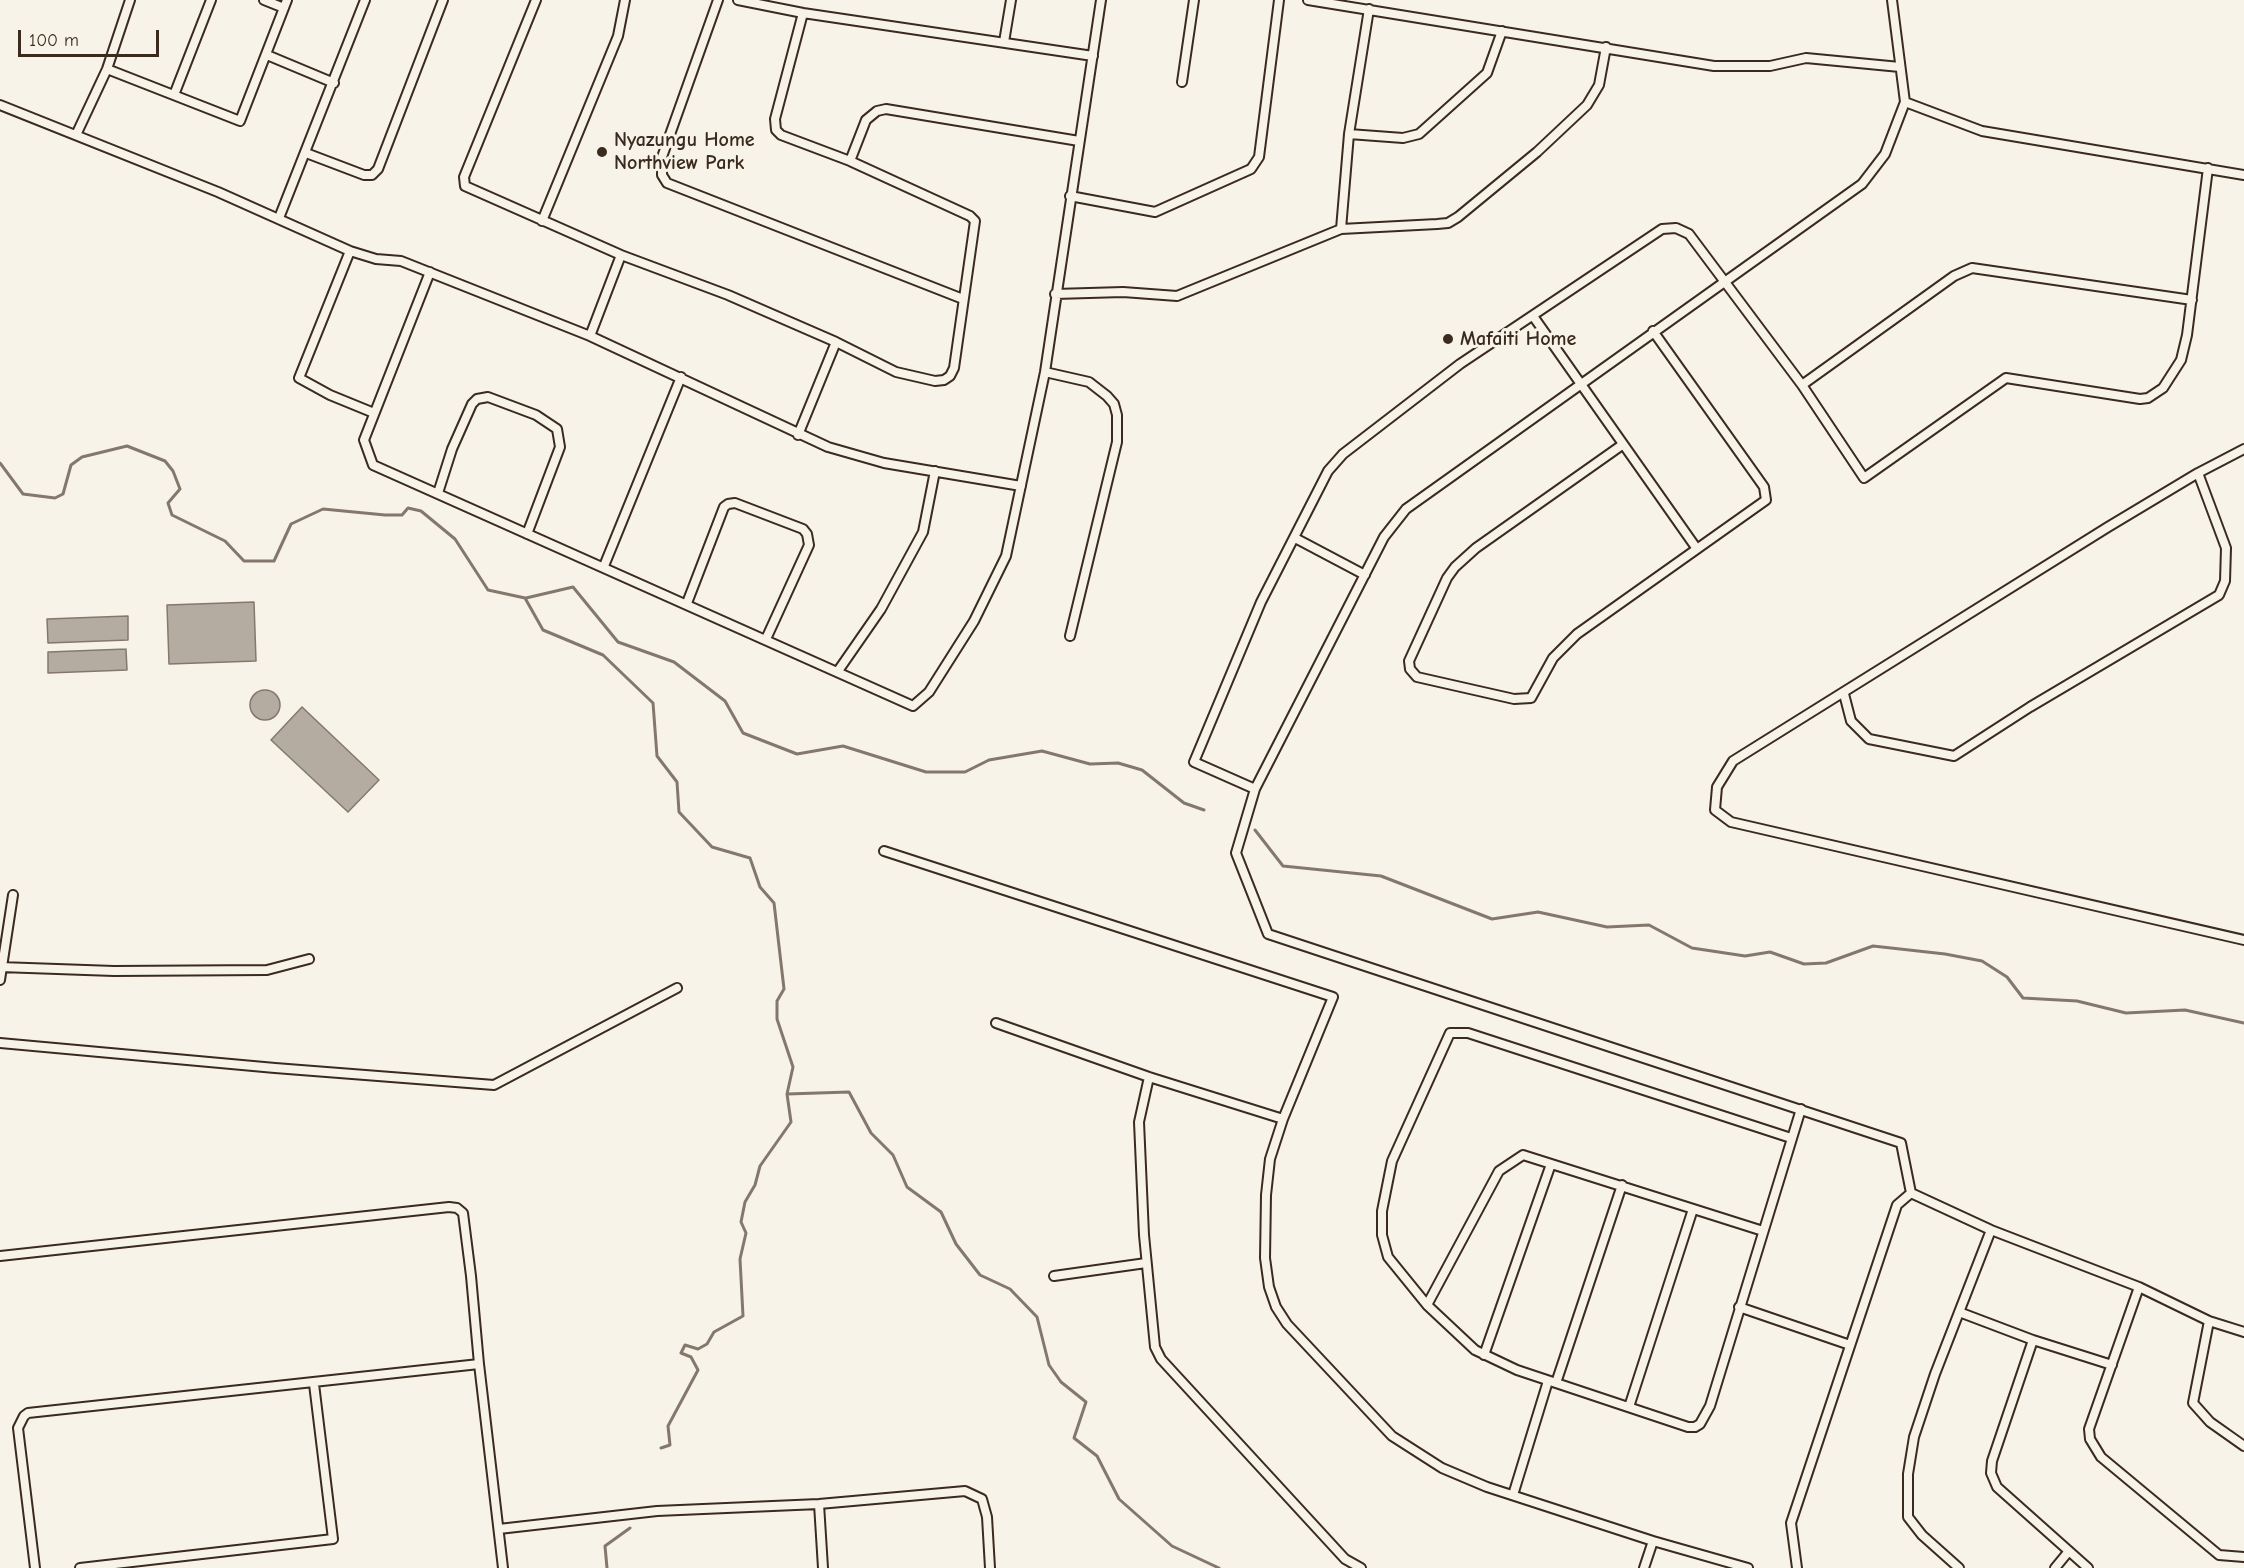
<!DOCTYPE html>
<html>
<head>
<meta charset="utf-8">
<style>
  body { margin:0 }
  #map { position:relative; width:2244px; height:1568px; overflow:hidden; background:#f7f3e8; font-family:"Comic Neue",sans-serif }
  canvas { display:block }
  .scale { position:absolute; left:18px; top:30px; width:141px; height:27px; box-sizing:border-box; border:3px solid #3b2a1e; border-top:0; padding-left:8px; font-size:18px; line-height:21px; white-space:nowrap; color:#3b2a1e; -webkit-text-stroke:4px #f7f3e8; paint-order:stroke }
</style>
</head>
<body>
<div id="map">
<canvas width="2244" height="1568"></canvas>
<div class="scale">100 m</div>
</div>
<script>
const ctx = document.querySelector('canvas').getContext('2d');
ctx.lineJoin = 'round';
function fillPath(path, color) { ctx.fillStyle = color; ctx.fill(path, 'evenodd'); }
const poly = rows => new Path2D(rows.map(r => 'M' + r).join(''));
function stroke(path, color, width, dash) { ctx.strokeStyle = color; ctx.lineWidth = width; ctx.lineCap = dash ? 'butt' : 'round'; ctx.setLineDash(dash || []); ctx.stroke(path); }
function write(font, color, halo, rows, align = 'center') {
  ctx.font = font + ' "Comic Neue",sans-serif'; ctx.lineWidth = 6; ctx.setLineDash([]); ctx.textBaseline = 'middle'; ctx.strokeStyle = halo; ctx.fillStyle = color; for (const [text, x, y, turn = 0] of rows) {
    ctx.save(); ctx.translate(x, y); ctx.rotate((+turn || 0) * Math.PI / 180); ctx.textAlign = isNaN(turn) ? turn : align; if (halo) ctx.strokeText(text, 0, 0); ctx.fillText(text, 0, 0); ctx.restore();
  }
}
const water = poly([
  [254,602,256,661,169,664,167,605,254,602],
  [128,616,128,640,48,643,47,619,128,616],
  [126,649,127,670,48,673,48,652,126,649],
  '250 705a15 15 0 1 1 30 0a15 15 0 1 1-30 0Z',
  [302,707,379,780,348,812,271,740,302,707]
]);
const stream = poly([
  [0,463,23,494,55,498,63,494,71,465,82,457,127,446,165,461,173,471,180,489,168,503,172,515,225,541,244,561,274,561,291,524,323,509,385,515,402,515,408,508,421,511,455,539,488,590,525,598,543,630,603,655,653,703,657,756,677,782,679,812,712,847,750,858,760,887,774,903,784,989,777,1001,777,1019,793,1067,787,1094,791,1122,760,1166,755,1185,745,1202,741,1222,746,1233,740,1259,743,1316,714,1332,707,1344,698,1349,685,1345,681,1353,691,1357,698,1370,668,1426,670,1445,661,1448],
  [526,598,573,587,618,642,674,662,725,701,743,733,797,754,843,746,926,772,965,772,989,760,1042,751,1090,764,1118,763,1142,770,1184,803,1204,810],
  [1255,830,1283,866,1381,876,1492,919,1538,912,1607,927,1649,925,1692,948,1745,956,1770,952,1804,964,1826,963,1873,946,1945,954,1982,961,2007,977,2023,998,2077,1001,2126,1013,2185,1010,2244,1023],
  [787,1094,849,1092,871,1133,893,1155,907,1187,941,1212,956,1244,980,1275,1010,1289,1037,1317,1049,1365,1061,1382,1086,1402,1074,1438,1097,1456,1119,1499,1172,1546,1219,1568],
  [607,1568,605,1546,630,1528]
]);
const minor = poly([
  [264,0,284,8],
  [536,0,464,177,465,186,621,255,728,295,836,342,896,372,935,381,944,380,950,376,954,368,975,221,970,216,850,161,781,135,776,130,775,119,803,13],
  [718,0,662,157,662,175,667,183,963,299],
  [738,0,803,13,1093,56],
  [1308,0,1714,66,1770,66,1806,58,1900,67],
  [1892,0,1905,102,1885,154,1862,184,1406,509,1384,537,1255,789,1236,853,1268,934,1901,1143,1911,1193,1991,1230,2139,1287,2209,1321,2244,1332],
  [1004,42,1011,0],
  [267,55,334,83],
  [107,69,240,121,287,0],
  [1182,82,1194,0],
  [174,95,211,0],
  [1905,102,1982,131,2244,175],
  [0,105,218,192,350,251],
  [1349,134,1403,138,1419,134,1487,73,1502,31],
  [76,135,107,69,130,0],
  [306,153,364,175,372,175,378,169,443,0],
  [850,161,866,120,877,111,886,109,1079,141],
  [1070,196,1155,212,1251,169,1259,157,1279,0],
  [279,218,365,0],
  [542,221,618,36,625,0],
  [1341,229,1437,224,1448,223,1458,217,1537,152,1587,105,1599,85,1606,47],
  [430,272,364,440,373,465,913,706,929,692,974,621,1006,556,1045,372,1101,0],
  [1055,294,1123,292,1177,296,1341,229,1349,134,1369,9],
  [1533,316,1697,549],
  [590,336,621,255],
  [1045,372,1089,382,1107,396,1114,404,1117,415,1117,442,1070,636],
  [1802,385,1954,276,1972,268,2192,300],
  [374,413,330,395,299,378,350,251,376,259,401,261,590,336,828,447,884,463,1021,486],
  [798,435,836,342],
  [1622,445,1476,548,1455,567,1447,578,1409,661,1410,669,1417,677,1514,699,1531,698,1553,658,1577,634,1766,500,1764,487,1653,331],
  [2244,449,2198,473,2108,527,1733,761,1717,787,1715,810,1731,822,2244,940],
  [438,493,452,449,472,404,477,399,488,397,536,415,557,429,560,447,527,534],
  [1295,538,1365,575],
  [604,566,681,377],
  [687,603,724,507,728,504,735,503,803,529,807,534,809,545,766,639],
  [838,671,881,609,923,532,935,471],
  [1844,694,1851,721,1869,739,1954,756,2030,707,2219,595,2225,581,2226,548,2198,473],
  [1255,789,1194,762,1261,602,1328,471,1343,454,1460,364,1662,229,1676,228,1689,234,1802,385,1864,478,2006,378,2140,399,2148,398,2163,388,2181,360,2187,335,2208,168],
  [884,851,1333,997,1283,1119,1270,1159,1266,1195,1265,1258,1269,1287,1276,1307,1287,1324,1392,1436,1442,1468,1487,1487,1653,1541,1748,1568],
  [0,967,114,971,267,970,309,959],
  [0,980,13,895],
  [996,1023,1149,1077,1283,1119],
  [0,1043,275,1068,494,1085,677,988],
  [1149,1077,1139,1122,1144,1235,1155,1347,1161,1359,1345,1559,1361,1568],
  [1791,1138,1468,1033,1450,1033,1392,1161,1382,1211,1382,1235,1388,1257,1427,1305,1475,1350,1517,1370,1688,1427,1695,1427,1700,1424,1710,1406,1801,1109],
  [0,1256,449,1207,457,1208,463,1213,471,1276,479,1364,28,1413,24,1416,18,1428,35,1568],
  [1054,1276,1146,1263],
  [2139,1287,2089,1429,2090,1439,2101,1457,2219,1555,2244,1557],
  [1427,1305,1499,1171,1523,1155,1763,1231],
  [1739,1307,1850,1345],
  [1959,1312,2033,1340,2112,1365],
  [2209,1321,2193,1403,2210,1422,2244,1446],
  [2033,1340,1992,1461,1991,1473,1997,1487,2088,1568],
  [1484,1355,1551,1164],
  [479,1364,503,1568],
  [1556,1383,1622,1185],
  [1629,1407,1693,1209],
  [1513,1495,1548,1381],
  [819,1504,823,1568],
  [499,1529,657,1511,819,1504,965,1491,982,1499,987,1517,990,1568],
  [80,1568,333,1539,314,1384],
  [1644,1568,1653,1541],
  [1797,1568,1791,1523,1897,1205,1911,1193],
  [1959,1568,1922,1535,1908,1517,1908,1474,1914,1437,1935,1374,1991,1230],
  [2055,1568,2069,1551]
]);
const markers = [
  [602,152,6,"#3b2a1e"],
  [1448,339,6,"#3b2a1e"]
];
const poiNames = [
  ["Nyazungu Home",614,140],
  ["Northview Park",614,163],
  ["Mafaiti Home",1460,339]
];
fillPath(water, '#b4aca0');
stroke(water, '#84786c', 1.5);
stroke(stream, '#84786c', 3);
stroke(minor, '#3b2a1e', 12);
stroke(minor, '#f7f3e8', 8);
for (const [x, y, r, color] of markers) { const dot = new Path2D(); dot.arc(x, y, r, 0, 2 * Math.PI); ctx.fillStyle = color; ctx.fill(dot); stroke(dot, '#f7f3e8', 2); }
write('bold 20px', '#3b2a1e', '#f7f3e8', poiNames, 'left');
</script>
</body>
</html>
